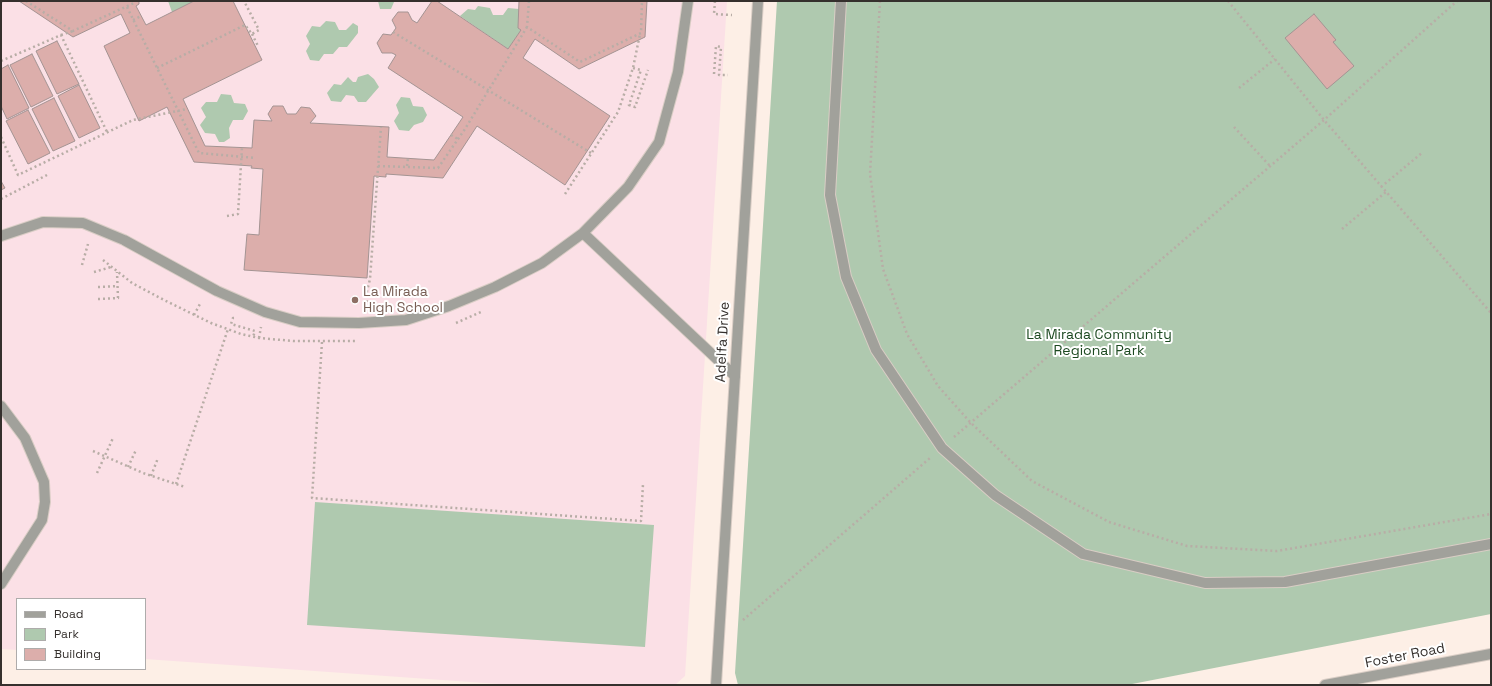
<!DOCTYPE html>
<html>
<head>
<meta charset="utf-8">
<style>
  body { margin:0 }
  #map { position:relative; width:1492px; height:686px; overflow:hidden; background:#fdefe6; font-family:"Space Grotesk",sans-serif }
  canvas { display:block }
  .frame { position:absolute; inset:0; border:2px solid #35302d; pointer-events:none }
  .legend { position:absolute; left:16px; top:598px; width:130px; height:72px; box-sizing:border-box; background:#fff; border:1px solid #aeacab; margin:0; padding:5px 7px; list-style:none; font-size:12px; color:#35302d }
  .legend li { display:flex; align-items:center; gap:8px; height:20px }
  .legend b { width:20px; border:1px solid #aeacab }
</style>
</head>
<body>
<div id="map">
<canvas width="1492" height="686"></canvas>
<div class="frame"></div>
<ul class="legend">
<li><b style="height:5px;background:#a1a19b"></b>Road</li>
<li><b style="height:11px;background:#afc9af"></b>Park</li>
<li><b style="height:11px;background:#dcaeab"></b>Building</li>
</ul>
</div>
<script>
const ctx = document.querySelector('canvas').getContext('2d');
ctx.lineJoin = 'round';
function fillPath(path, color) { ctx.fillStyle = color; ctx.fill(path, 'evenodd'); }
const poly = rows => new Path2D(rows.map(r => 'M' + r).join(''));
function stroke(path, color, width, dash) { ctx.strokeStyle = color; ctx.lineWidth = width; ctx.lineCap = dash ? 'butt' : 'round'; ctx.setLineDash(dash || []); ctx.stroke(path); }
function write(font, color, halo, rows, align = 'center') {
  ctx.font = font + ' "Space Grotesk",sans-serif'; ctx.lineWidth = 4; ctx.setLineDash([]); ctx.textBaseline = 'middle'; ctx.strokeStyle = halo; ctx.fillStyle = color; for (const [text, x, y, turn = 0] of rows) {
    ctx.save(); ctx.translate(x, y); ctx.rotate((+turn || 0) * Math.PI / 180); ctx.textAlign = isNaN(turn) ? turn : align; if (halo) ctx.strokeText(text, 0, 0); ctx.fillText(text, 0, 0); ctx.restore();
  }
}
const education = poly([
  [1,1,727,1,685,676,675,685,513,685,145,659,145,599,17,599,17,650,1,649]
]);
const green = poly([
  [168,1,194,1,172,12],
  [378,1,394,1,394,2,391,9,380,9],
  [777,1,1491,1,1491,614,1127,685,738,685,735,673],
  [478,6,490,8,493,15,503,15,508,8,519,9,518,28,521,30,508,49,460,16,468,9,475,10],
  [326,21,335,22,339,30,346,30,353,23,358,26,358,33,347,47,339,47,333,54,324,54,319,61,310,60,306,51,310,44,306,36,312,26,320,27],
  [368,74,374,79,379,87,366,102,358,102,354,96,346,95,341,102,331,101,327,93,334,84,341,85,348,77,353,82,356,82,358,77],
  [221,94,231,95,234,103,245,104,248,111,243,120,233,120,229,128,230,138,224,142,219,142,215,134,205,133,200,125,206,117,201,108,206,102,217,102],
  [401,97,410,98,413,106,423,107,427,115,423,122,414,125,409,131,399,130,394,121,399,113,396,105],
  [315,502,654,525,645,647,307,625]
]);
const building = poly([
  [19,1,139,1,139,4,136,6,146,25,194,1,233,1,262,60,183,99,205,146,252,148,254,120,272,121,268,114,273,106,283,106,287,114,296,114,301,107,310,108,316,116,310,123,389,127,387,157,434,160,463,117,388,68,396,55,392,53,382,53,377,43,383,34,391,35,396,28,392,20,398,12,408,12,412,20,417,23,432,1,437,1,508,49,521,30,518,28,519,1,647,1,645,37,579,69,535,39,523,58,610,116,565,185,477,126,443,178,386,174,386,177,374,176,367,278,244,270,247,234,259,235,263,169,251,168,252,166,194,162,167,107,139,121,104,46,130,33,121,14,73,37,19,1],
  [1314,14,1336,40,1333,42,1354,66,1327,89,1285,38,1314,14],
  [57,41,79,84,57,94,36,51,57,41],
  [32,54,53,96,31,107,10,65,32,54],
  [8,65,29,108,7,119,1,106,1,69,8,65],
  [79,85,100,128,79,138,58,96,79,85],
  [54,98,75,141,53,151,32,109,54,98],
  [28,110,50,153,28,164,6,121,28,110],
  [1,181,5,188,1,190,1,181]
]);
const path = poly([
  [26,1,73,31,134,3,134,1],
  [529,1,527,27,580,62,641,33,642,1],
  [715,1,714,14,732,15],
  [880,1,870,174,883,269,907,334,938,386,970,422,1032,481,1109,522,1187,546,1277,551,1491,514],
  [1228,1,1324,120,1491,313],
  [1,2,2,1],
  [127,7,199,153,256,158],
  [133,20,141,16],
  [393,32,591,153],
  [252,34,258,46],
  [61,35,73,31],
  [1,61,61,35,107,132],
  [157,68,245,25,252,34,259,30,244,1],
  [633,68,641,70,629,105,635,107,648,70],
  [714,74,716,46,721,47,719,75,728,75],
  [1239,88,1275,59],
  [1234,127,1270,166],
  [451,135,458,139],
  [1,137,18,175,133,120,187,109],
  [378,166,438,168,465,129,527,27],
  [407,166,408,158],
  [1381,187,1423,152],
  [565,194,618,112,633,68,640,34],
  [1,199,47,175],
  [227,216,238,214,242,148],
  [1342,229,1386,192],
  [103,260,132,283,164,300,211,323,241,334,259,338,293,341,355,341],
  [82,265,88,244],
  [94,272,111,267],
  [98,287,118,286],
  [98,299,118,298,117,272],
  [367,307,366,295,370,279,381,127],
  [194,315,200,304],
  [234,318,233,318,231,324,255,331,253,337],
  [456,323,481,312],
  [259,338,261,327],
  [322,342,312,498,641,521,643,484],
  [954,437,1324,120,1457,1],
  [93,451,143,473,185,487],
  [128,467,136,450],
  [97,473,113,438],
  [151,476,158,458],
  [176,484,228,329],
  [743,620,930,458]
]);
const service = poly([
  [841,1,830,195,846,277,876,350,942,448,995,495,1083,554,1205,583,1285,582,1491,544],
  [583,233,735,376],
  [1,236,43,222,83,223,124,240,217,291,265,312,300,322,359,323,406,320,449,306,495,287,542,263,583,233,628,187,659,142,678,72,688,1],
  [1,406,25,438,44,482,45,502,42,520,1,584]
]);
const tertiary = poly([
  [716,685,758,1],
  [1325,685,1491,654]
]);
const markers = [
  [355,300,4,"#8d6e63"]
];
const educationNames = [
  ["La Mirada",363,292],
  ["High School",363,308]
];
const parkNames = [
  ["La Mirada Community",1099,335],
  ["Regional Park",1099,351]
];
const streetNames = [
  ["Adelfa Drive",723,342,-87],
  ["Foster Road",1405,656,-11]
];
fillPath(education, '#fbe0e6');
fillPath(green, '#afc9af');
fillPath(building, '#dcaeab');
stroke(building, '#a49493', 1);
stroke(service, '#d9cdc5', 12);
stroke(tertiary, '#d9cdc5', 12);
stroke(path, '#b8ada6', 2.5, [2, 3]);
stroke(service, '#a1a19b', 10);
stroke(tertiary, '#a1a19b', 10);
for (const [x, y, r, color] of markers) { const dot = new Path2D(); dot.arc(x, y, r, 0, 2 * Math.PI); ctx.fillStyle = color; ctx.fill(dot); stroke(dot, '#fff', 1.5); }
write('14px', '#785e54', '#fff', educationNames, 'left');
write('14px', '#1c4920', '#fff', parkNames);
write('14px', '#35302d', '#fff', streetNames);
</script>
</body>
</html>
